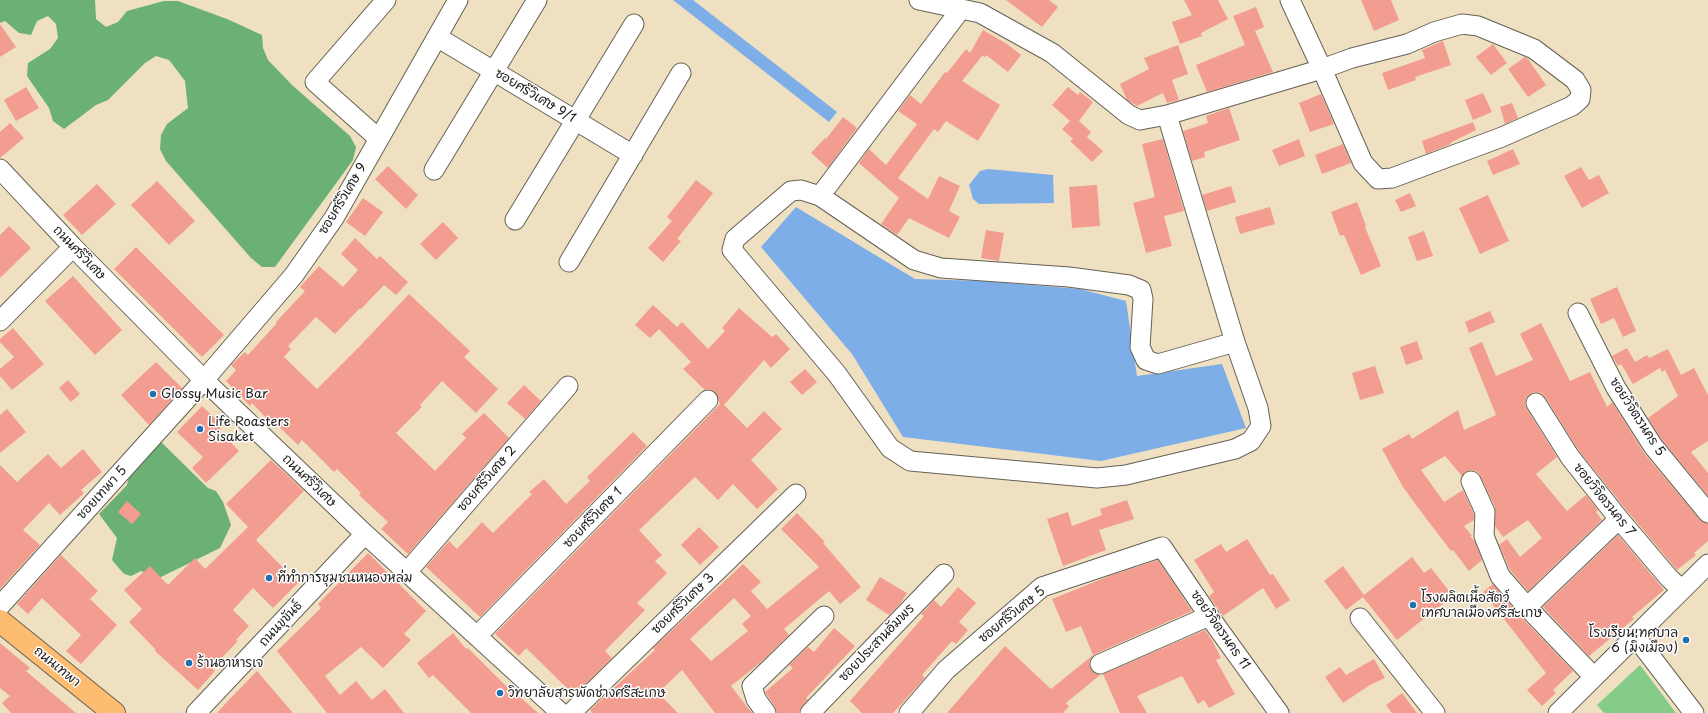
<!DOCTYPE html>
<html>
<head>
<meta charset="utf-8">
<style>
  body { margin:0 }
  canvas { display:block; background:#efe0c1 }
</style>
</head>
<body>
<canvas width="1708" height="713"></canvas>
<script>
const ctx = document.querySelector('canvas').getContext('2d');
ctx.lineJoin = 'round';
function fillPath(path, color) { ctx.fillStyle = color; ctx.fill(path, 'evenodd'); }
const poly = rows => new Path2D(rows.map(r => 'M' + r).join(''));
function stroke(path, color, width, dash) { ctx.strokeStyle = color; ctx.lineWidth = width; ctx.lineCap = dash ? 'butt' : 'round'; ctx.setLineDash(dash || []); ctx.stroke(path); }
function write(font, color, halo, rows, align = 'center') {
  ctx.font = font + ' "Playpen Sans","Playpen Sans Thai",sans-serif'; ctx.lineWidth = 3; ctx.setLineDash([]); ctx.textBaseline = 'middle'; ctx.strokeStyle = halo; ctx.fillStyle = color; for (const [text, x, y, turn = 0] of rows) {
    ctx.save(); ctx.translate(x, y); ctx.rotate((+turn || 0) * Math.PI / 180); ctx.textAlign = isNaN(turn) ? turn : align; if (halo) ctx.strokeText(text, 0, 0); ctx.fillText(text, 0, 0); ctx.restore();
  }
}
const green = poly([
  [1640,665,1676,713,1604,713,1597,705]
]);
const forest = poly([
  [0,0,95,0,96,19,106,27,118,22,127,11,164,1,178,1,227,19,262,35,263,48,268,60,292,85,350,136,356,147,353,160,275,267,262,267,251,258,166,161,160,149,161,135,167,124,188,108,185,81,169,60,156,56,145,63,108,100,96,105,64,129,53,121,49,108,27,76,28,63,50,49,58,38,56,24,48,16,37,21,31,35,19,33,5,21,0,23],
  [160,441,208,488,216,491,223,502,231,525,220,548,159,578,141,571,131,576,124,574,112,560,117,538,99,514,127,485,131,468]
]);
const water = poly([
  [673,0,693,0,837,112,829,122],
  [988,169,1053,175,1054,203,979,204,973,199,969,185,980,171],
  [796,207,915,279,983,281,1080,289,1126,301,1137,376,1222,364,1246,428,1101,461,903,437,852,354,761,247]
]);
const building = poly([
  [1006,0,1049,0,1058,7,1042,27],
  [1184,0,1218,0,1228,19,1201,33,1202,36,1180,44,1172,22,1192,15],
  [1361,0,1391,0,1399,20,1374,31],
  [1256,7,1264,27,1255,31,1273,72,1207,92,1196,65,1245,45,1233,16],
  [0,24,16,47,0,57],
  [983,30,1007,44,1021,55,1008,72,986,55,985,57,982,56,962,81,1000,105,978,141,946,121,938,132,934,129,898,178,928,199,939,176,960,186,949,211,960,217,949,238,909,218,897,235,881,224,899,198,859,163,869,149,886,165,917,124,898,111,910,95,921,104,945,72,947,73,966,49,970,53],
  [1443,41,1451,65,1415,77,1416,80,1388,90,1382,73,1425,58,1422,50],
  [1493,44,1507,63,1491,75,1476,57],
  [1178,45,1188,74,1172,80,1179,100,1167,103,1163,93,1137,106,1127,100,1120,84,1149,69,1144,58],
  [1525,57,1528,59,1546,85,1528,97,1508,69],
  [26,87,39,108,16,121,4,100],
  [1068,87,1078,95,1080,92,1093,102,1079,121,1091,132,1087,137,1103,151,1092,162,1070,141,1073,139,1062,129,1070,121,1052,105],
  [1483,93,1492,112,1473,120,1465,100],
  [1321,94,1334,124,1310,132,1299,103],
  [1512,103,1518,118,1505,124,1500,107],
  [1229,108,1240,140,1204,152,1205,157,1192,161,1183,131,1208,123,1206,116],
  [843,117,857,128,828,168,811,153,825,138,826,139],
  [1473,122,1476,130,1450,143,1451,144,1426,154,1422,141],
  [10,123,24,138,0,158,0,132],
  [1163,139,1184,211,1164,216,1172,246,1146,253,1133,203,1155,197,1142,144],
  [1299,139,1305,156,1279,166,1272,150],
  [1343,144,1351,163,1322,174,1315,155],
  [1513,149,1520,164,1493,175,1487,161],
  [388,166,418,195,406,209,375,179],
  [1581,167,1589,180,1599,175,1609,193,1582,208,1564,176],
  [696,180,713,193,677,239,681,241,663,262,648,248,672,221,667,217],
  [157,181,195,221,169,245,131,205],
  [97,184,116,204,82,235,63,215],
  [1097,185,1100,226,1072,228,1069,187],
  [1231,186,1236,202,1207,211,1202,195],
  [1410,193,1416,206,1401,212,1395,200],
  [1488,195,1509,241,1480,254,1459,208],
  [363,198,383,212,365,236,346,222],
  [1357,202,1366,226,1365,227,1381,266,1361,275,1344,235,1340,236,1331,212],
  [1270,207,1275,224,1240,234,1235,217],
  [443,222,458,238,436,260,420,244],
  [9,226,31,248,0,278,0,235],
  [986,230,1004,233,999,261,981,258],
  [1424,231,1433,256,1417,261,1408,237],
  [355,238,377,259,380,256,408,282,396,295,384,285,361,309,360,308,335,334,316,317,288,346,291,349,284,357,317,389,360,346,409,294,470,351,464,357,498,389,476,413,442,381,420,405,422,407,396,433,435,471,466,438,462,434,484,413,509,438,408,554,381,529,388,522,359,495,361,493,337,469,334,472,302,440,298,445,272,420,270,422,252,403,250,406,226,381,236,370,231,365,245,352,248,355,277,323,276,322,305,291,300,287,319,266,343,287,358,270,341,254],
  [136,247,224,335,202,357,114,269],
  [73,276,122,330,95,355,45,301],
  [1617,287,1636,331,1623,337,1614,318,1601,324,1590,299],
  [653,305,677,327,682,322,708,349,725,331,722,328,739,308,772,337,776,334,790,349,771,368,764,360,724,405,747,428,764,411,782,429,751,460,778,489,757,509,733,484,718,500,695,477,639,530,662,555,655,561,667,573,637,603,645,610,605,651,612,658,574,695,526,648,519,656,495,634,720,404,715,392,710,389,705,390,683,369,691,362,659,329,650,338,635,325],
  [1490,311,1495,322,1469,333,1465,322],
  [1541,323,1570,381,1590,372,1607,407,1612,402,1644,453,1700,520,1708,524,1708,541,1694,553,1696,555,1677,570,1628,512,1579,451,1545,397,1541,393,1535,392,1530,394,1526,398,1525,404,1527,409,1557,457,1536,474,1567,511,1586,495,1598,510,1596,512,1602,520,1528,591,1510,570,1499,545,1507,539,1520,557,1542,538,1528,520,1503,537,1495,526,1495,507,1478,472,1472,470,1467,471,1462,476,1445,456,1421,470,1444,502,1463,490,1474,514,1474,520,1464,526,1472,536,1470,536,1475,542,1482,560,1469,571,1453,550,1451,551,1419,509,1403,487,1382,449,1409,434,1412,439,1458,410,1464,430,1496,415,1469,348,1482,342,1496,376,1533,360,1520,334],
  [13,328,44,364,12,390,0,376,0,369,14,357,0,342,0,339],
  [1417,341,1423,359,1406,365,1400,347],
  [1627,348,1635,362,1647,355,1649,358,1668,349,1681,375,1694,368,1708,395,1708,441,1691,452,1708,473,1708,496,1662,440,1648,418,1678,396,1665,370,1662,372,1660,368,1633,384,1621,364,1618,366,1612,356],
  [156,362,182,388,149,425,121,395],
  [1375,366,1384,393,1360,400,1352,373],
  [805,369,817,382,802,395,790,382],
  [68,380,80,394,71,402,59,388],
  [524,385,541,401,525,419,507,403],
  [202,406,223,426,219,430,239,451,206,483,192,468,203,457,177,432],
  [7,409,26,432,0,453,0,415],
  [633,432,647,446,480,617,426,567,449,541,457,549,482,522,493,533,532,494,529,492,544,479,566,504,590,481,587,477],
  [83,449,102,472,81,490,84,493,60,515,49,503,23,530,40,545,0,589,0,465,17,482,48,454,61,468],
  [271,460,304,491,256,540,298,583,273,608,253,588,233,610,249,626,236,640,238,641,212,668,215,671,198,690,155,651,156,650,129,622,142,609,124,590,150,566,168,585,195,558,205,569,248,527,226,504],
  [1127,500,1134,519,1099,530,1106,550,1063,566,1047,519,1068,512,1072,526,1102,515,1100,509],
  [127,501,141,514,132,524,118,512],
  [797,513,825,542,823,543,861,587,840,604,829,591,784,629,789,635,761,662,731,686,752,713,715,713,682,670,658,693,678,713,592,713,590,710,655,650,653,648,743,564,761,582,751,591,767,609,819,567,781,529],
  [734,598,751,616,742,624,748,631,711,661,690,639],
  [699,527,719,547,700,565,681,545],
  [1618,535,1664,590,1632,617,1634,619,1589,656,1543,607],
  [1247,539,1270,575,1273,574,1290,600,1276,609,1263,588,1223,616,1209,596,1214,592,1194,560,1221,544,1226,552],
  [368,553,426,611,404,634,411,640,383,668,361,647,325,676,340,695,356,681,372,700,385,689,404,713,327,713,277,651,321,608,318,604],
  [61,555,98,591,90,599,117,625,81,664,66,651,81,635,42,598,28,614,17,604],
  [1412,557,1424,573,1431,568,1453,596,1397,640,1363,597,1346,610,1324,581,1343,566,1364,595],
  [1158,560,1192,611,1095,654,1091,658,1089,663,1090,668,1094,673,1100,675,1066,703,1069,706,1063,713,947,713,1005,646,1051,689,1093,655,1081,626,1066,632,1052,599,1112,575],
  [880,577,907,593,900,604,889,615,866,600],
  [1493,584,1519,615,1573,671,1553,690,1556,693,1542,706,1527,690,1546,673,1483,592],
  [958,587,976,603,959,622,968,630,956,644,952,641,922,675,925,678,893,713,862,713,850,701,924,616,921,614,925,610,934,600,941,607],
  [834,628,855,646,806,698,808,700,802,706,799,713,777,713,775,707,765,692,793,668,789,665,808,647,814,652],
  [1205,630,1212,640,1221,658,1216,660,1235,694,1209,708,1204,700,1198,704,1182,676,1137,696,1147,713,1120,713,1103,674],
  [453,633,466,649,468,648,507,687,508,686,538,713,471,713,433,675,429,678,417,663],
  [0,643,30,668,26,671,76,713,11,713,2,703,10,696,0,688],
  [1374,659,1385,678,1370,685,1343,703,1325,677,1340,667,1346,675],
  [257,671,293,713,217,713,226,703],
  [1402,693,1417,713,1392,713,1386,705]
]);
const minor = poly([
  [919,0,980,13,1052,53,1129,115,1140,120,1167,115,1322,69,1290,0],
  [1462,24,1478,26,1534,49,1575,80,1581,90,1580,99,1572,106,1502,137,1392,178,1378,179,1363,163,1322,69,1352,58,1407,44,1434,32,1462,24],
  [437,37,633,155],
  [1167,115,1235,342,1258,408,1261,426,1251,441,1235,449,1126,475,1097,478,910,461,890,448,837,374,732,250,735,239,791,191,801,190,820,196,914,260,941,268,1069,277,1129,285,1141,290,1143,299,1140,347,1146,360,1158,364,1235,342],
  [379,139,315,82,386,0],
  [0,169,73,247,204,380,365,534,561,713],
  [434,170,537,0],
  [820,196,961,9],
  [515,220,634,24],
  [569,262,681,73],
  [1578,313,1616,388,1653,446,1708,513],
  [0,321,73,247],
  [1536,403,1570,457,1619,519,1669,578,1682,590],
  [1471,481,1485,512,1484,536,1500,576,1527,607,1594,677],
  [407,572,568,386],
  [0,606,204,380,294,275,334,218,458,0],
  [1527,607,1619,519],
  [1360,618,1435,713],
  [477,636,708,400],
  [1635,636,1694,713],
  [1100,664,1209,616],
  [196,713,365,534],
  [571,713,796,494],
  [766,713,756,699,752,686,824,616],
  [810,713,944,574],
  [909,713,946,670,1042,587,1162,547,1209,616,1279,713],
  [1558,713,1708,564]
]);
const major = poly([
  [0,621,114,713]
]);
const markers = [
  [153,394,4,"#1f6fb2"],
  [200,429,4,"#1f6fb2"],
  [269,578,4,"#1f6fb2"],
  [1413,605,4,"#1f6fb2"],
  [1686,640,4,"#1f6fb2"],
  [189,663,4,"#1f6fb2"],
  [500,693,4,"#1f6fb2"]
];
const streetNames = [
  ["ซอยศรีวิเศษ 9/1",535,96,31],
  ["ซอยศรีวิเศษ 9",343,199,-59],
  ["ถนนศรีวิเศษ",79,253,46],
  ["ซอยวิจิตรนคร 5",1637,417,57],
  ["ซอยศรีวิเศษ 2",487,479,-49],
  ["ถนนศรีวิเศษ",309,481,44],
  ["ซอยเทพา 5",102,493,-48],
  ["ซอยวิจิตรนคร 7",1604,500,51],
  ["ซอยศรีวิเศษ 1",593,518,-46],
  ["ซอยศรีวิเศษ 3",683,604,-44],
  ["ซอยศรีวิเศษ 5",1012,615,-39],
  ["ถนนขุขันธ์",281,624,-47],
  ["ซอยวิจิตรนคร 11",1220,630,55],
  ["ซอยประสานอัมพร",877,643,-46],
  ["ถนนเทพา",57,667,39]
];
const poiNames = [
  ["Glossy Music Bar",161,394],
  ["Life Roasters",208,422],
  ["Sisaket",208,437],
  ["ที่ทำการชุมชนหนองหล่ม",277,578],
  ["โรงผลิตเนื้อสัตว์",1421,598],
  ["เทศบาลเมืองศรีสะเกษ",1421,613],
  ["โรงเรียนเทศบาล",1678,633,"right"],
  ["6 (มิ่งเมือง)",1678,648,"right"],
  ["ร้านอาหารเจ",197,663],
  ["วิทยาลัยสารพัดช่างศรีสะเกษ",508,693]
];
fillPath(green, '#84cc88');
fillPath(forest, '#6bb074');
fillPath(water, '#7daee8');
fillPath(building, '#f39d91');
stroke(minor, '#666156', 21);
stroke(major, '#666156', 24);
stroke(minor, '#fff', 19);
stroke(major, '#fdbc6f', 22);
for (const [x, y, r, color] of markers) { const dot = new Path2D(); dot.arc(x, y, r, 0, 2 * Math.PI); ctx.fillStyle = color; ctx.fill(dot); stroke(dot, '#fff', 1.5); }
write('13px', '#1c1c1c', '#fff', streetNames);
write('13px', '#1c1c1c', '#fff', poiNames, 'left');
</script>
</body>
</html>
